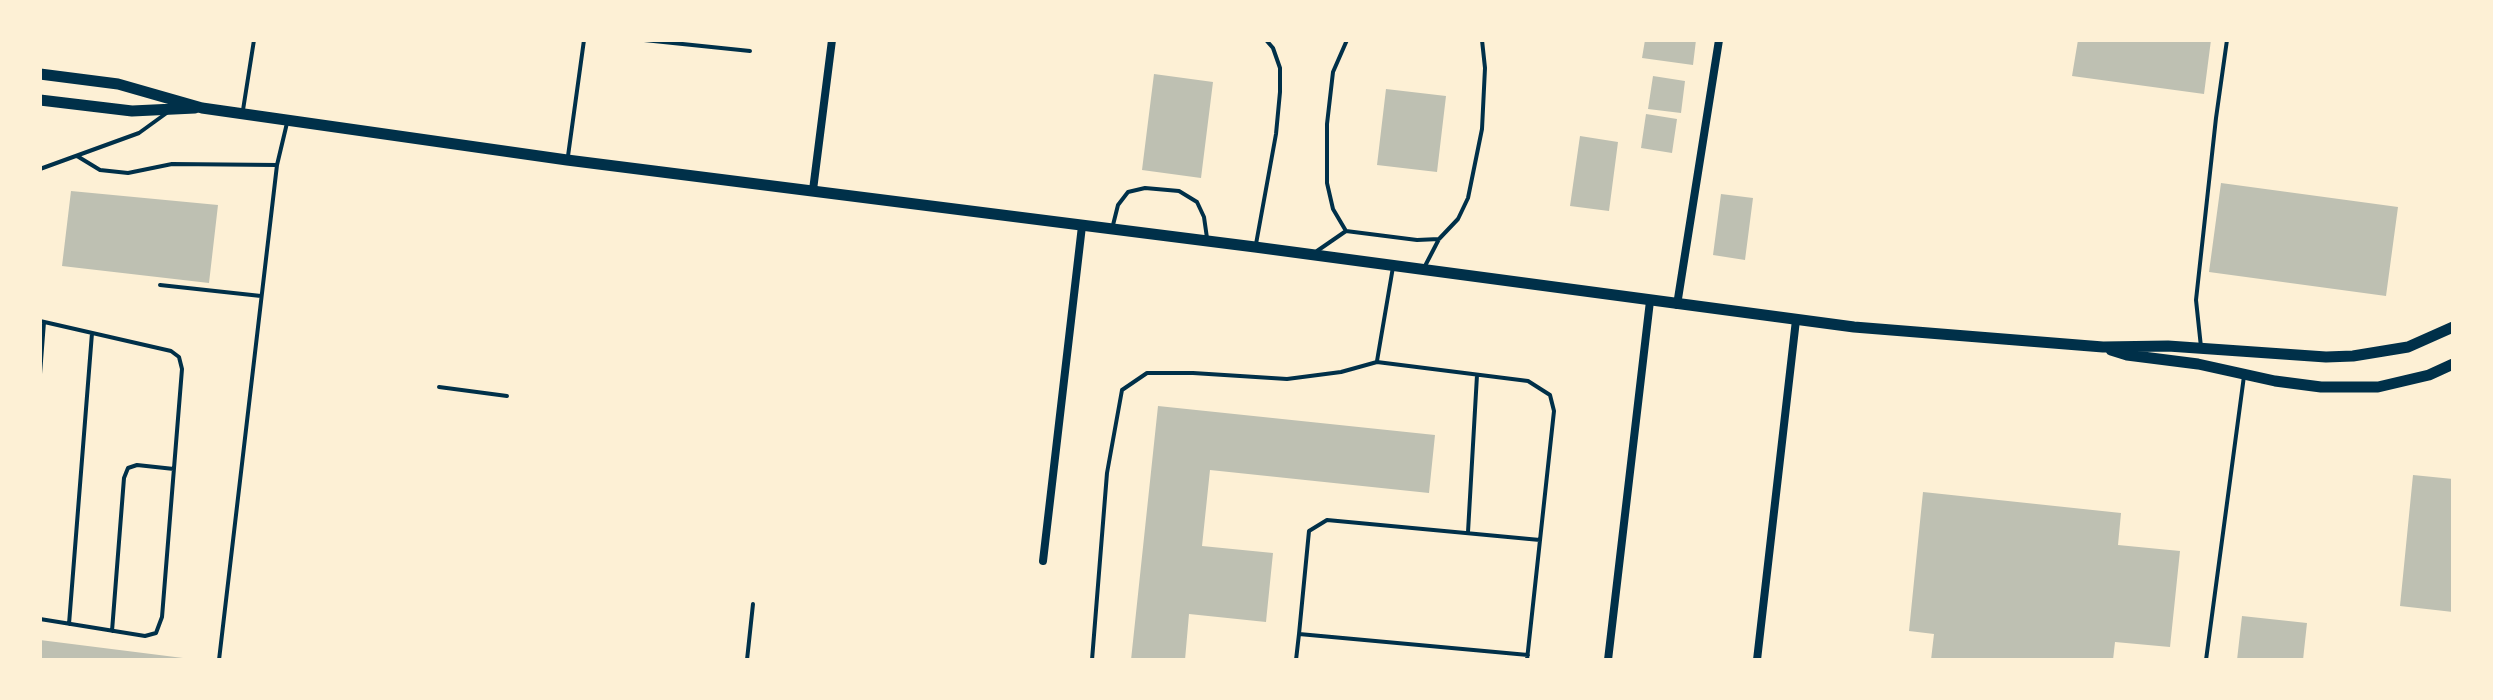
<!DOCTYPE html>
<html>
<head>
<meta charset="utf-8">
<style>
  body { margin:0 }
  #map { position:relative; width:2493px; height:700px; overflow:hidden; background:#fdf0d5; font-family:"Alegreya Sans",sans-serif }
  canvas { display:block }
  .frame { position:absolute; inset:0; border:42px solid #fdf0d5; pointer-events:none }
</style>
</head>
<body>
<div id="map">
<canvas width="2493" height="700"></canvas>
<div class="frame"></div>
</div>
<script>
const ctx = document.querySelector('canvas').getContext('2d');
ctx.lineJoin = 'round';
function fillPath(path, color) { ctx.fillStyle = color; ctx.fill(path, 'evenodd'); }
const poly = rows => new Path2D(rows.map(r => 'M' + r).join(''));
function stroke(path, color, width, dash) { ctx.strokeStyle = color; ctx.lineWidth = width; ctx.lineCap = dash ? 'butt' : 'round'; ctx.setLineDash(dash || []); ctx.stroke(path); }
const building = poly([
  [1645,40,1696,40,1693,65,1642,58],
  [2078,40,2211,40,2204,94,2072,76],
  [1154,74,1213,82,1201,178,1142,170],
  [1653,76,1685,81,1681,113,1648,109],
  [1386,89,1446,96,1437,172,1377,165],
  [1646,114,1677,119,1672,153,1641,148],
  [1580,136,1618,142,1609,211,1570,206],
  [2221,183,2398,207,2386,296,2209,272],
  [71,191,218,205,209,283,62,266],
  [1721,194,1753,198,1745,260,1713,255],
  [1158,406,1435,435,1429,493,1210,470,1202,546,1273,553,1266,622,1189,614,1185,660,1131,660],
  [2413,475,2453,479,2453,612,2400,606],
  [1923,492,2121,513,2118,545,2180,551,2170,647,2115,642,2113,660,1931,660,1934,634,1909,631],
  [2242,616,2307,623,2303,660,2237,660],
  [40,640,183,658,183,660,40,660]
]);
const service = poly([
  [644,40,750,51],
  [243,110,254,40],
  [77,156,100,170,128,173,172,164,277,165],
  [568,156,584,40],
  [40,169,139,133,168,112],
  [1112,229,1118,205,1128,192,1145,188,1179,191,1197,202,1204,217,1207,238],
  [1346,231,1333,209,1327,183,1327,124,1333,72,1347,40],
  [1256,244,1276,134,1280,92,1280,68,1273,48,1266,40],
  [1317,251,1346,231,1417,240,1439,239],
  [1425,266,1439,239,1458,219,1468,198,1482,129,1485,68,1482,40],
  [160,285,261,296],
  [40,321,171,351,179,357,182,369,162,617,156,633,145,636,40,619],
  [2201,347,2196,300,2216,118,2227,40],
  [1377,361,1393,267],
  [40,374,44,322],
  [439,387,507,396],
  [1468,532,1477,375],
  [69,624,92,333],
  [112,631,124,478,128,468,137,465,174,469],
  [1299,634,1309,531,1327,520,1540,540],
  [219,660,277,165,287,123],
  [747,660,753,604],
  [1092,660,1107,473,1122,390,1147,373,1193,373,1287,379,1341,372,1377,362,1528,381,1550,395,1554,411,1527,660],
  [1296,660,1299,634,1528,655],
  [2206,660,2244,376]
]);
const minor = poly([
  [813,190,832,40],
  [1677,305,1719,40],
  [1043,561,1082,226],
  [1608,660,1650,301],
  [1757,660,1796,320]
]);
const tertiary = poly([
  [40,74,118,84,202,108,567,160,1255,247,1854,327,2103,347,2168,346,2326,357,2353,356,2408,347,2453,327],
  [40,100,132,111,195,108],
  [2111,350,2127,355,2198,364,2275,381,2321,387,2378,387,2429,375,2453,364]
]);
fillPath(building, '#bec0b2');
stroke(service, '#003049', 4);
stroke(minor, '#003049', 8);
stroke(tertiary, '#003049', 11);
</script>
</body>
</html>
